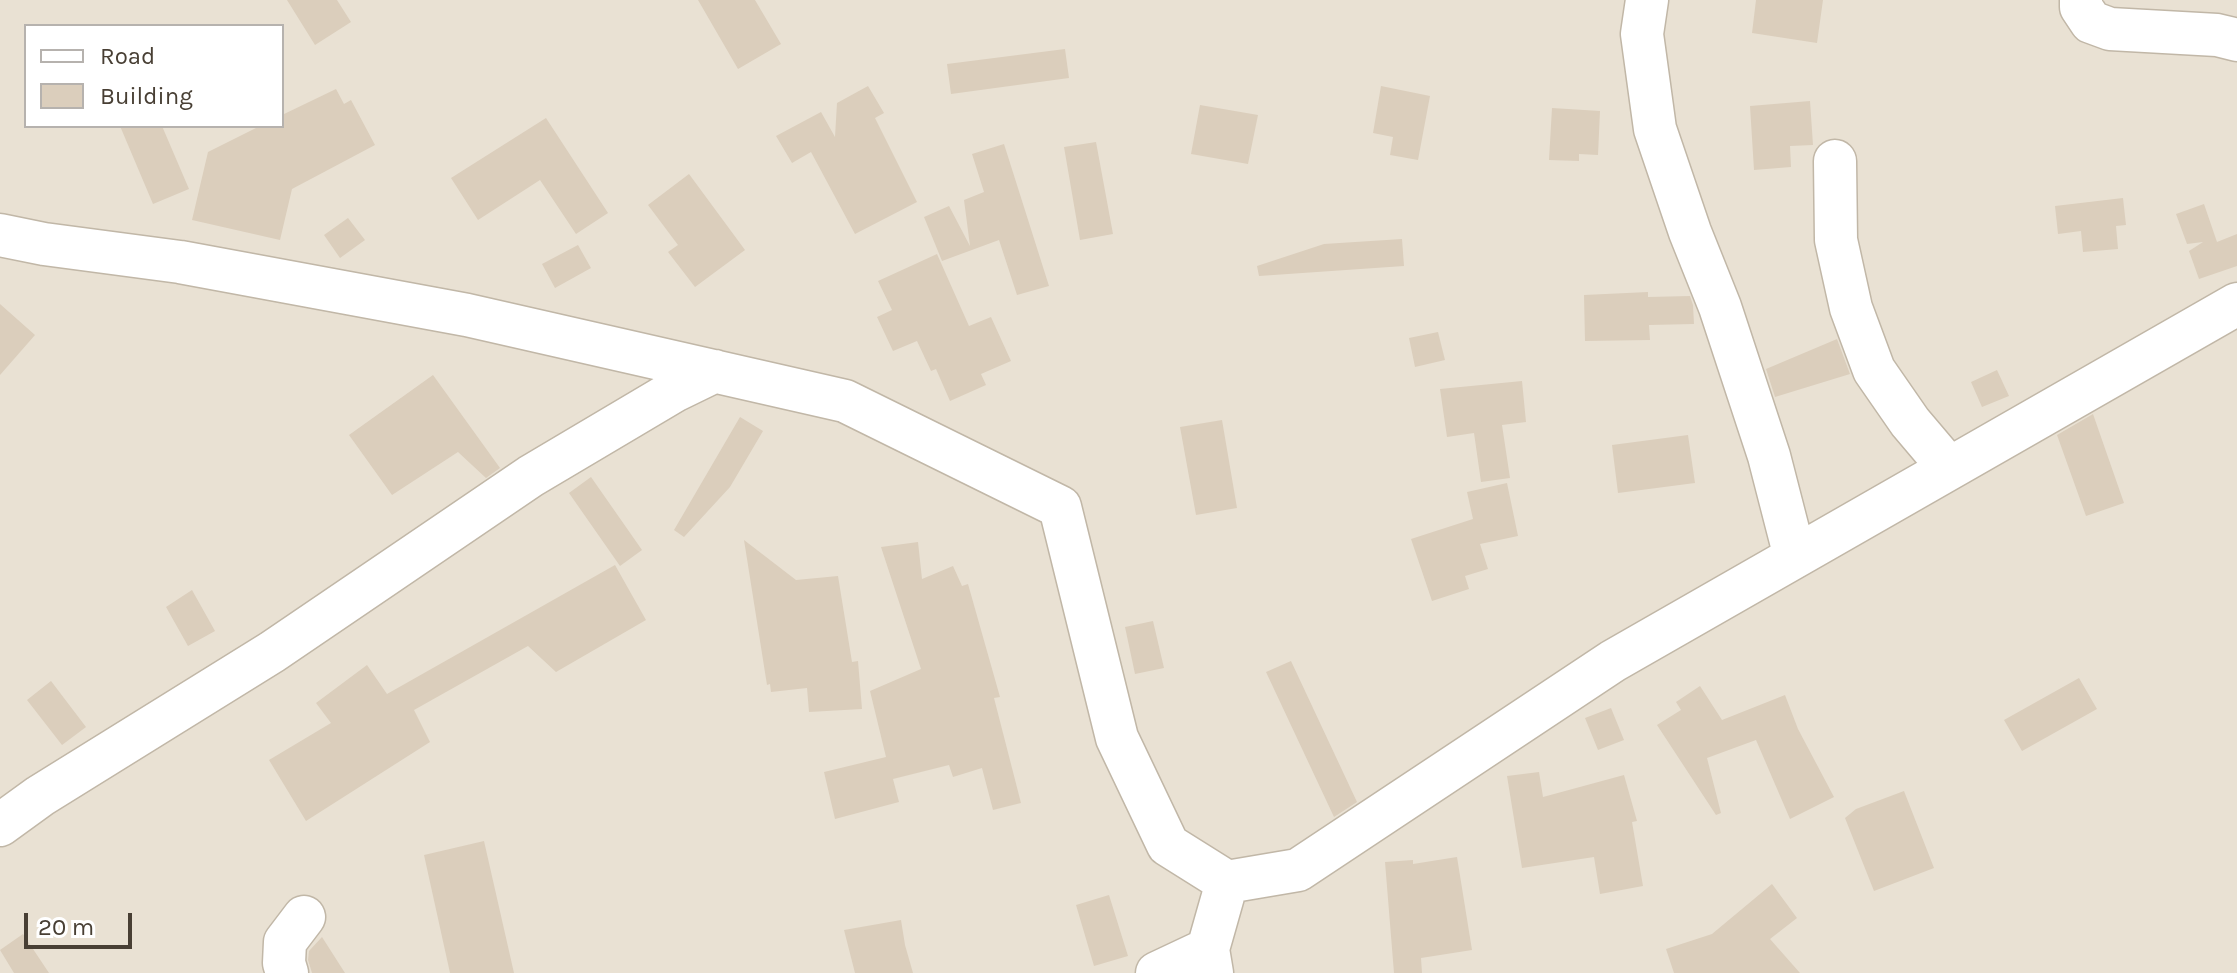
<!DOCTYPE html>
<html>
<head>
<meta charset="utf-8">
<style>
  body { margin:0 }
  #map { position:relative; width:2237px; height:973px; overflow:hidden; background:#f5efe5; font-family:Karla,sans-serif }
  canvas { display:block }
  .legend { position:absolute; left:24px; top:24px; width:260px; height:104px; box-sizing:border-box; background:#fff; border:2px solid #b6b2ae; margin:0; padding:10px 14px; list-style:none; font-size:24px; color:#483f34 }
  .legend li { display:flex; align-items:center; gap:16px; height:40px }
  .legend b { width:40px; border:2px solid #b6b2ae }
  .scale { position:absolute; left:24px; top:913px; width:108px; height:36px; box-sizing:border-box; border:4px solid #483f34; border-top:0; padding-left:10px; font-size:24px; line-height:28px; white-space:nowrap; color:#483f34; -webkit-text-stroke:6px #fff; paint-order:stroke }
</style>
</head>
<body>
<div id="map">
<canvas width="2237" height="973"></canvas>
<ul class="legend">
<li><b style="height:10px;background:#fff"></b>Road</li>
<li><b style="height:22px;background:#dbcebc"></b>Building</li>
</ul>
<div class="scale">20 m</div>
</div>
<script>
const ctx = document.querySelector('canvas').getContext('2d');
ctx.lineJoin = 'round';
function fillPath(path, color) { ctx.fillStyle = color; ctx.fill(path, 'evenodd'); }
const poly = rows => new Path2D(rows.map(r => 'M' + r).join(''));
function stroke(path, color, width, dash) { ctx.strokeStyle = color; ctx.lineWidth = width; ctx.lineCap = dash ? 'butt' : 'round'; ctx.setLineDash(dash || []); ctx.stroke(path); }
const residential = poly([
  [0,0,2237,0,2237,973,0,973],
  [26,26,282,26,282,126,26,126]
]);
const building = poly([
  [287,0,337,0,351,22,315,45],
  [698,0,755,0,781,44,738,69],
  [1756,0,1823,0,1817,43,1752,33],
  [1065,49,1069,78,951,94,947,64],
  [868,86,884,113,875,118,917,202,855,234,811,152,792,163,776,136,821,112,835,137,837,103],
  [1381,86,1430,96,1418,160,1390,155,1393,137,1373,133],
  [336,89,344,104,351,100,375,145,292,189,280,240,192,220,208,152,260,126,282,126,282,115],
  [1810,101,1813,145,1790,146,1791,167,1754,170,1750,106],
  [1200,105,1258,115,1248,164,1191,154],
  [1552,108,1600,111,1598,155,1579,154,1579,161,1549,160],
  [546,118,608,213,576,234,540,180,478,220,451,178],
  [120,126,162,126,189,189,153,204],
  [1096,142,1113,234,1080,240,1064,147],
  [1004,144,1049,286,1017,295,999,240,942,261,924,217,949,206,970,246,964,200,984,192,972,154],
  [689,174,745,250,695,287,668,252,678,245,648,205],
  [2123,198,2126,225,2116,226,2118,249,2083,252,2081,231,2058,234,2055,206],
  [2204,204,2217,242,2237,234,2237,266,2199,279,2189,251,2203,242,2187,244,2176,214],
  [348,218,365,240,340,258,324,235],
  [1402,239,1404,266,1259,276,1257,266,1324,244],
  [578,245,591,268,555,288,542,264],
  [937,254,969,326,991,317,1011,361,981,374,986,385,950,401,936,369,931,371,917,341,893,351,877,317,892,310,878,281],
  [1648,292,1648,297,1690,296,1693,305,1694,324,1649,325,1650,340,1585,341,1584,295],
  [0,304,35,335,0,375],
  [1438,332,1445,360,1415,367,1409,338],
  [1837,339,1850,374,1775,397,1766,369],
  [1997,370,2009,396,1982,407,1971,382],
  [433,375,500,468,486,478,458,452,392,495,349,435],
  [1522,381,1526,422,1502,425,1510,478,1481,482,1474,433,1447,437,1440,389],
  [2093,414,2124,503,2086,516,2057,435],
  [740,417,763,431,730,487,684,537,674,530],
  [1222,420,1237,508,1196,515,1180,427],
  [1688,435,1695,483,1618,493,1612,445],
  [591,477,642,550,620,566,569,493],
  [1507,483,1518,536,1480,544,1488,569,1465,576,1469,589,1432,601,1411,539,1473,519,1467,492],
  [744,540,796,580,838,576,852,662,858,661,862,709,809,712,807,688,771,692,770,684,767,685],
  [918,542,922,579,953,566,962,586,968,584,1000,697,994,698,1021,803,993,810,982,768,953,777,949,765,893,779,899,802,835,819,824,772,886,757,870,691,921,669,881,547],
  [615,565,646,620,556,672,528,646,414,710,430,742,306,821,269,760,331,723,316,703,367,665,387,694],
  [192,590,215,631,188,646,166,607],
  [1153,621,1164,668,1135,674,1125,627],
  [1291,661,1357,802,1334,817,1266,672],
  [2079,678,2097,709,2022,751,2004,720],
  [51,681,86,727,62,745,27,700],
  [1700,686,1722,720,1785,695,1798,729,1834,797,1790,819,1756,740,1707,758,1721,813,1716,815,1657,725,1681,710,1676,702],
  [1611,708,1624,740,1598,750,1585,718],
  [1539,772,1543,797,1624,775,1637,821,1632,822,1643,886,1600,894,1594,857,1522,868,1507,776],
  [1904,791,1934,868,1874,891,1845,818,1856,809],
  [484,841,514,973,450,973,424,855],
  [1457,857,1472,950,1421,958,1422,973,1394,973,1385,862,1413,860,1413,864],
  [1772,884,1797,918,1770,939,1800,973,1674,973,1666,949,1712,934],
  [1109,895,1128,956,1094,966,1076,905],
  [901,920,905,945,913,973,855,973,844,930],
  [23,934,49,973,14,973,0,950],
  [322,937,345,973,312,973,308,960,309,951]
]);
const minor = poly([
  [1647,0,1642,34,1655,129,1690,232,1720,307,1769,456,1795,557],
  [2081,0,2081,7,2091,22,2110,29,2217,35,2237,40],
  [1835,161,1836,240,1851,308,1874,370,1910,422,1949,468],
  [0,235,44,244,180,262,467,315,845,401,1060,507,1117,738,1168,845,1227,882,1298,870,1613,661,2237,304],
  [0,825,40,796,272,652,531,476,676,390,715,371],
  [287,973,284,963,285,942,304,917],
  [1157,973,1208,949],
  [1212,973,1208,949,1227,882]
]);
fillPath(residential, '#e9e1d3');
fillPath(building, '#dbcebc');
stroke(minor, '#c1b7a7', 45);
stroke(minor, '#fff', 42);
</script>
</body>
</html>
